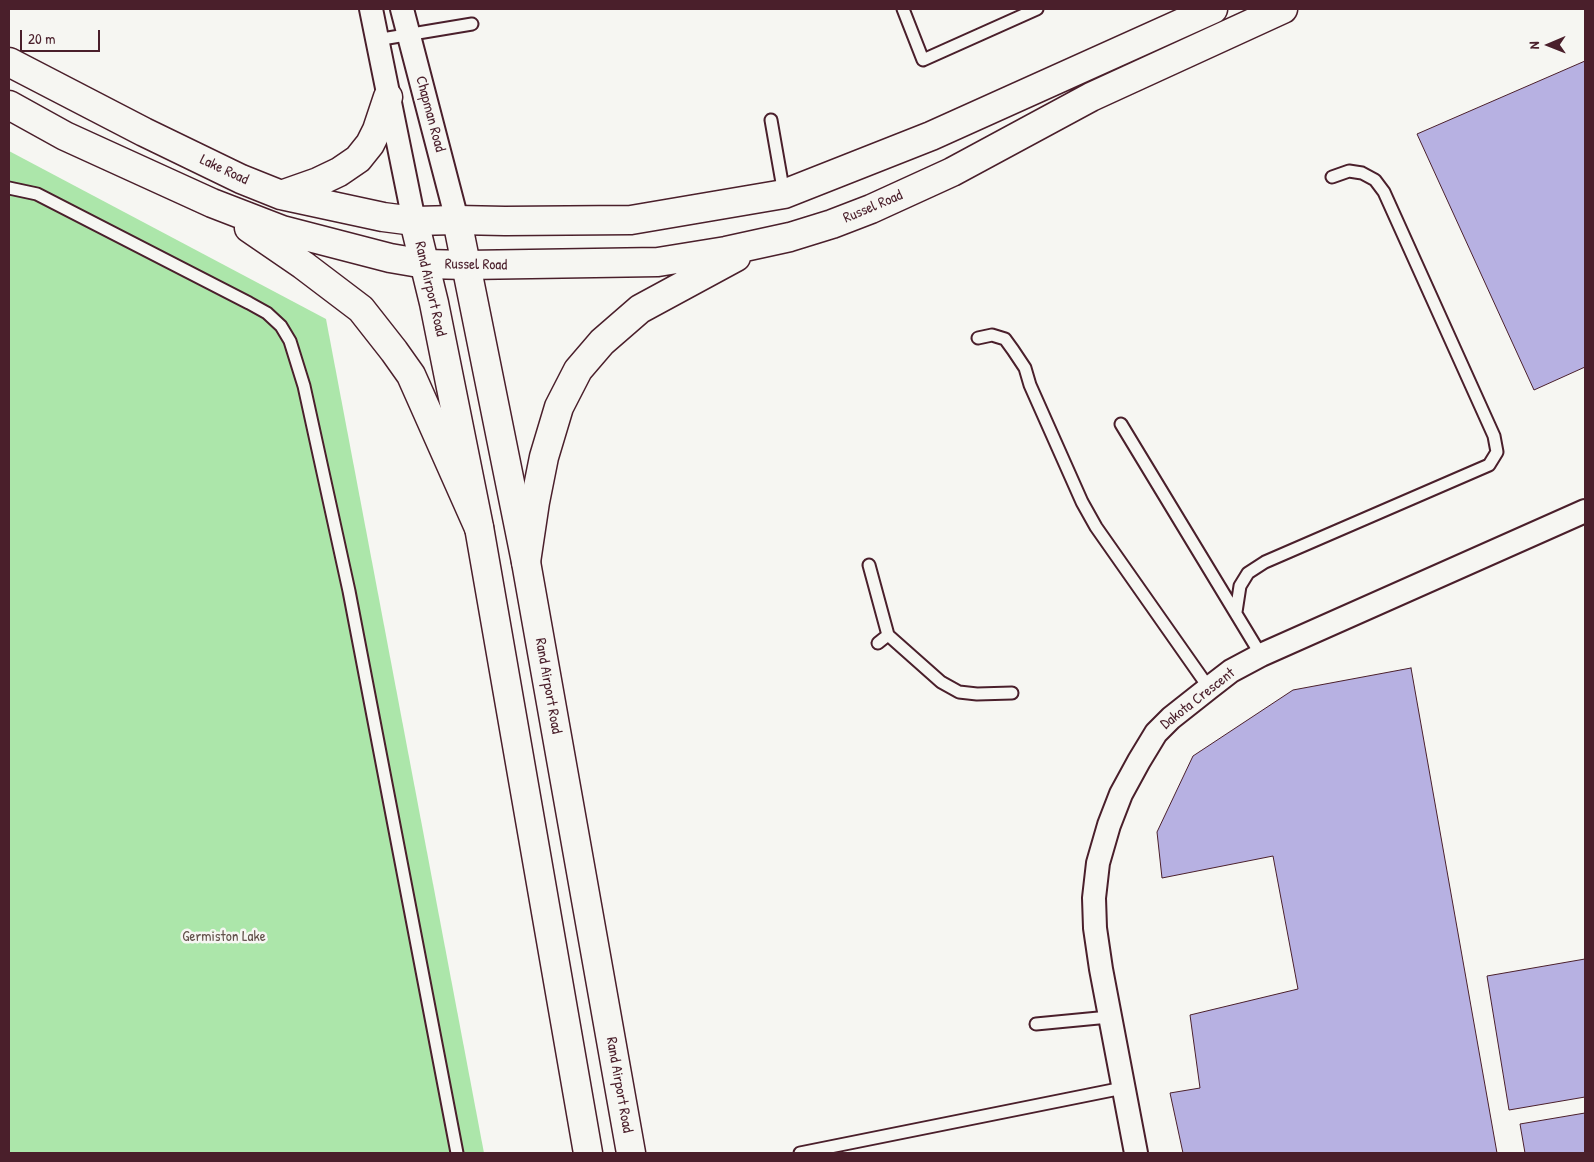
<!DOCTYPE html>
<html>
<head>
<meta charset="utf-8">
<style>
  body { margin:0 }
  #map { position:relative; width:1594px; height:1162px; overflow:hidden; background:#f6f6f2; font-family:"Patrick Hand",sans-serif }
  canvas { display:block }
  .frame { position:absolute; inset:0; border:10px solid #4a1f2b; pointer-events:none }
  .north { position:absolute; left:1524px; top:20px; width:50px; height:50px; -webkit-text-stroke:4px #f6f6f2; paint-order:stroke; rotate:269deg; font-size:14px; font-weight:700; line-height:20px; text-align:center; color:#4a1f2b }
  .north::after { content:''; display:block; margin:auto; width:18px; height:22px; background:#4a1f2b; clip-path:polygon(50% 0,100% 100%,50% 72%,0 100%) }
  .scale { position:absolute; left:20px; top:30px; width:80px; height:22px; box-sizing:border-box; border:2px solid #4a1f2b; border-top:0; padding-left:6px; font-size:15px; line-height:18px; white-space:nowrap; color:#4a1f2b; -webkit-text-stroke:4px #f6f6f2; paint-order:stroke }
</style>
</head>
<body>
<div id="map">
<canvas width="1594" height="1162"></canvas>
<div class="frame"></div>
<div class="north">N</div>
<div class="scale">20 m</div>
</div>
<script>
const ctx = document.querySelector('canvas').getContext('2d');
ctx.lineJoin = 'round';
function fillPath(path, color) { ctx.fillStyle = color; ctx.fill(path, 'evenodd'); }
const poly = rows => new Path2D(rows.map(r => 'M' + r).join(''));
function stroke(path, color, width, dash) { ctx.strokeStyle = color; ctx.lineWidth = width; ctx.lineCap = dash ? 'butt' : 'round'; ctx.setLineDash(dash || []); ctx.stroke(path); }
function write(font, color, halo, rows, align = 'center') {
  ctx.font = font + ' "Patrick Hand",sans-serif'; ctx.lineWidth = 5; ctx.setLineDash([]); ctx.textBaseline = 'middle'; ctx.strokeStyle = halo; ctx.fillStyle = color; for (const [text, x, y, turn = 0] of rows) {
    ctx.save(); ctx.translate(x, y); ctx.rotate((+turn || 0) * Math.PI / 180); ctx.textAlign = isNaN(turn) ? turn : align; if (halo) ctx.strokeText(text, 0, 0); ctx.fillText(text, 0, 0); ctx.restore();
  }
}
const green = poly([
  [9,151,326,319,484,1153,9,1153]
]);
const building = poly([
  [1585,61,1585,367,1534,390,1417,134,1585,61],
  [1411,668,1497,1153,1183,1153,1170,1093,1200,1088,1190,1015,1298,989,1273,856,1162,878,1157,832,1193,756,1293,690,1411,668],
  [1585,959,1585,1097,1509,1110,1487,976,1585,959],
  [1585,1113,1585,1153,1525,1153,1520,1124,1585,1113]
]);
const service = poly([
  [903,9,923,60,1037,9],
  [376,40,472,24],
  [771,120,784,194],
  [9,188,37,194,249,303,267,313,281,326,290,341,304,386,349,591,457,1153],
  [978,338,992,335,1005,339,1013,350,1025,368,1030,385,1082,502,1096,527,1209,688],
  [1121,424,1261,655],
  [869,565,888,635,878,643],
  [1236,612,1240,586,1248,573,1265,562,1489,465,1497,452,1494,436,1384,192,1375,180,1362,173,1349,171,1332,177],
  [888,635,941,682,959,692,977,694,1012,693],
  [1036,1024,1109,1017],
  [800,1153,1123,1088]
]);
const minor = poly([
  [371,9,414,221],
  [402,9,457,220],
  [1136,1153,1101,969,1095,928,1094,898,1098,863,1109,825,1121,794,1139,761,1156,733,1171,718,1209,688,1231,671,1261,655,1585,511]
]);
const tertiary = poly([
  [457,220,526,562,631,1153],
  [414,221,434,303,479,527,588,1153]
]);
const secondary = poly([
  [9,62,144,132,241,179,281,195,383,217,414,221,457,220,505,221,631,220,784,194,931,136,1213,9],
  [9,105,65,136,212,203,282,230,390,258,425,264,467,265,658,262,726,251,790,237,832,224,871,209,952,172,1091,97,1283,9],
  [281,195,318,182,339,172,358,159,370,144,377,130,388,97],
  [249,228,303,265,361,309,394,351,411,375,479,528],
  [526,562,535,502,544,457,559,407,578,370,602,342,640,309,736,257]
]);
const streetNames = [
  ["Chapman Road",430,114,75],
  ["Lake Road",224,170,25],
  ["Russel Road",873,207,-23],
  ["Russel Road",476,265,1],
  ["Rand Airport Road",430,289,77],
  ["Rand Airport Road",548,686,80],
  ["Dakota Crescent",1198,699,-38],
  ["Rand Airport Road",619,1085,80]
];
const parkNames = [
  ["Germiston Lake",224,937]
];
fillPath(green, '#ace6aa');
fillPath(building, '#b7b1e2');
stroke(building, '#4a1f2b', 1);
stroke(service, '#4a1f2b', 15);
stroke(minor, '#4a1f2b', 26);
stroke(tertiary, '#4a1f2b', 31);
stroke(secondary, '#4a1f2b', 31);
stroke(service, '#f6f6f2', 11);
stroke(minor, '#f6f6f2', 22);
stroke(tertiary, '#f6f6f2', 28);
stroke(secondary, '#f6f6f2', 28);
write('15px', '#4a1f2b', '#f6f6f2', streetNames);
write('15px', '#62514b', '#f6f6f2', parkNames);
</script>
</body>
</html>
